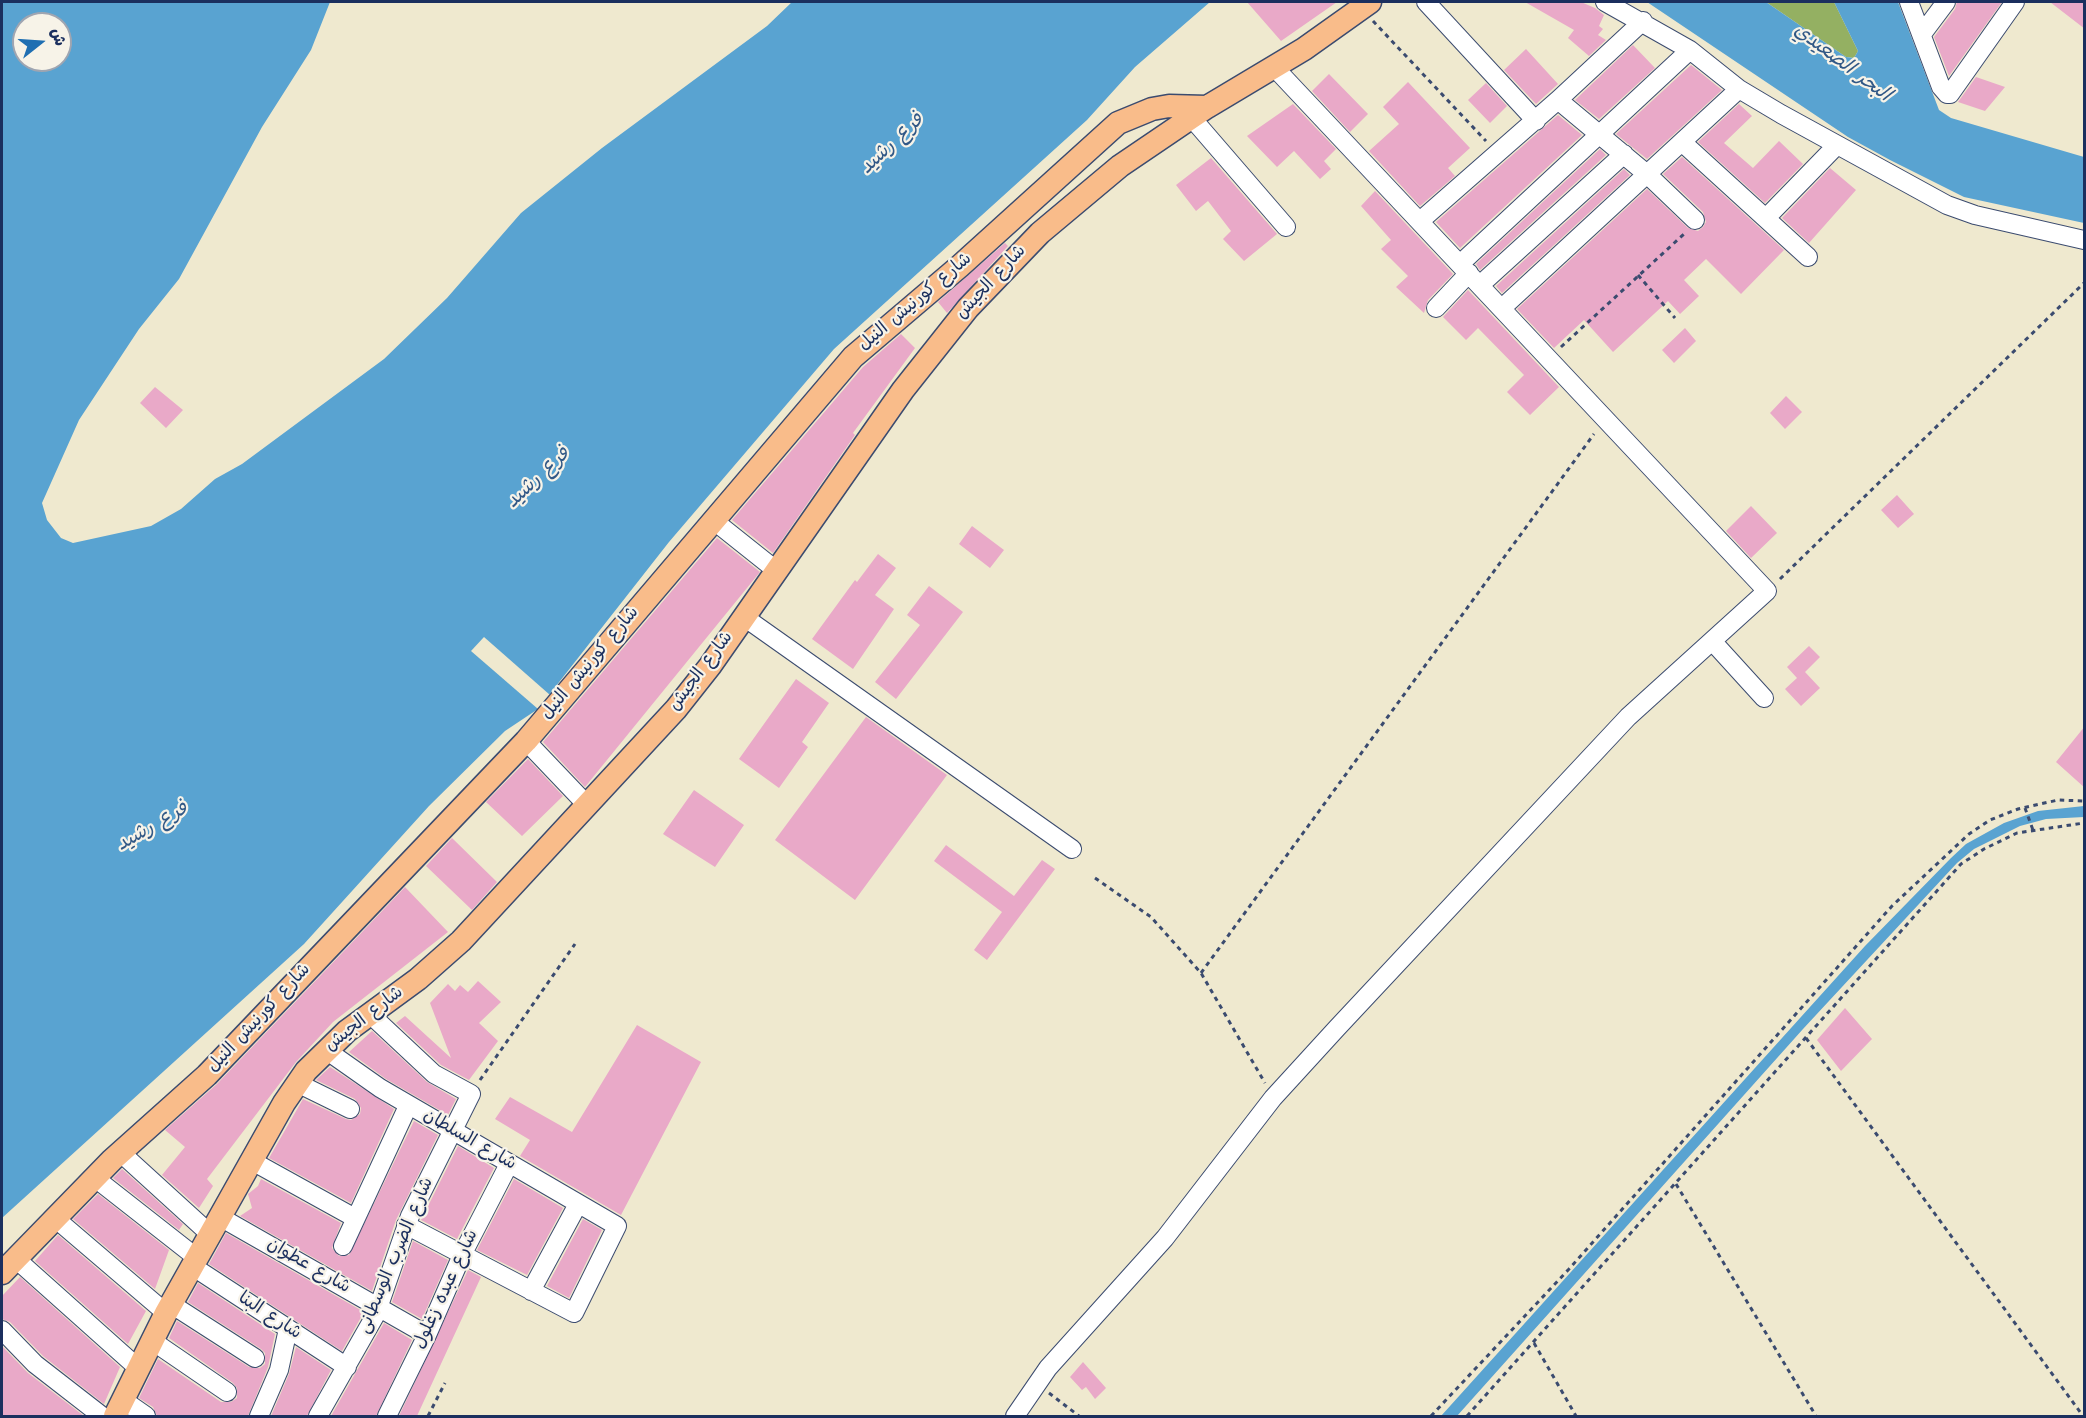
<!DOCTYPE html>
<html>
<head>
<meta charset="utf-8">
<style>
  body { margin:0 }
  #map { position:relative; width:2086px; height:1418px; overflow:hidden; background:#efe9cf; font-family:Kalam,"Playpen Sans Arabic",sans-serif }
  canvas { display:block }
  .frame { position:absolute; inset:0; border:3px solid #1b2f5e; pointer-events:none }
  .north { position:absolute; left:12px; top:12px; width:60px; height:60px; box-sizing:border-box; background:#f7f3e8; border:2px solid #9fa5b1; border-radius:50%; rotate:73deg; font-size:16px; font-weight:700; line-height:24px; text-align:center; color:#1b2f5e }
  .north::after { content:''; display:block; margin:auto; width:21px; height:27px; background:#1f6fb2; clip-path:polygon(50% 0,100% 100%,50% 72%,0 100%) }
</style>
</head>
<body>
<div id="map">
<canvas width="2086" height="1418"></canvas>
<div class="frame"></div>
<div class="north">ش</div>
</div>
<script>
const ctx = document.querySelector('canvas').getContext('2d');
ctx.lineJoin = 'round';
function fillPath(path, color) { ctx.fillStyle = color; ctx.fill(path, 'evenodd'); }
const poly = rows => new Path2D(rows.map(r => 'M' + r).join(''));
function stroke(path, color, width, dash) { ctx.strokeStyle = color; ctx.lineWidth = width; ctx.lineCap = dash ? 'butt' : 'round'; ctx.setLineDash(dash || []); ctx.stroke(path); }
function write(font, color, halo, rows, align = 'center') {
  ctx.font = font + ' Kalam,"Playpen Sans Arabic",sans-serif'; ctx.lineWidth = 4.5; ctx.setLineDash([]); ctx.textBaseline = 'middle'; ctx.strokeStyle = halo; ctx.fillStyle = color; for (const [text, x, y, turn = 0] of rows) {
    ctx.save(); ctx.translate(x, y); ctx.rotate((+turn || 0) * Math.PI / 180); ctx.textAlign = isNaN(turn) ? turn : align; if (halo) ctx.strokeText(text, 0, 0); ctx.fillText(text, 0, 0); ctx.restore();
  }
}
const forest = poly([
  [1766,2,1834,2,1858,51,1854,58,1846,57]
]);
const water = poly([
  [2,2,330,2,311,50,262,127,179,279,139,329,79,420,42,503,47,520,61,538,73,543,151,526,181,509,215,479,242,464,384,359,447,298,521,213,602,148,767,26,792,2,1210,2,1135,67,1087,120,834,349,669,542,538,709,505,731,429,806,304,944,2,1218],
  [24,24,60,24,60,60,24,60],
  [1647,2,1766,2,1846,57,1854,58,1858,51,1834,2,1898,2,1939,110,1951,118,2084,157,2084,223,1964,197,1890,160,1848,137],
  [2084,806,2084,817,2046,819,2020,826,1974,849,1957,863,1803,1029,1457,1416,1441,1416,1865,946,1951,858,1966,844,2004,823,2038,811]
]);
const pier = poly([
  [484,637,550,695,538,709,471,651]
]);
const building = poly([
  [1247,2,1337,2,1281,41],
  [1525,2,1581,2,1595,8,1604,15,1599,26,1603,29,1598,35,1606,40,1589,56,1568,38,1574,30],
  [1957,2,2002,2,1949,76,1934,37,1955,9],
  [2050,2,2085,2,2085,29],
  [1633,45,1655,68,1599,119,1575,100],
  [1526,49,1558,84,1536,104,1504,70],
  [1691,65,1722,90,1647,159,1616,134],
  [1329,74,1368,114,1350,132,1312,91],
  [1976,77,2005,87,1985,111,1958,102],
  [1408,82,1470,148,1448,168,1455,176,1420,206,1369,151,1399,124,1383,107],
  [1486,83,1507,106,1490,123,1468,100],
  [1293,104,1336,149,1324,161,1331,169,1320,179,1294,151,1277,167,1247,136],
  [1739,104,1752,116,1724,143,1753,168,1779,141,1803,164,1765,203,1698,142],
  [1558,115,1582,135,1460,248,1436,222],
  [1600,149,1606,155,1480,270,1476,264],
  [1682,157,1784,250,1741,294,1706,259,1684,280,1699,296,1680,314,1668,301,1613,352,1584,320,1554,348,1517,309,1647,189,1688,228,1698,231,1703,227,1706,222,1703,212,1663,174],
  [1211,158,1277,234,1244,261,1223,239,1231,231,1208,201,1196,211,1176,185],
  [1830,168,1856,190,1809,243,1782,218],
  [1624,169,1630,175,1502,293,1496,286],
  [1375,191,1453,274,1428,300,1424,313,1396,287,1408,276,1381,249,1391,240,1361,206],
  [1005,243,1008,246,947,313,938,302],
  [1468,290,1559,387,1530,415,1507,392,1524,375,1478,328,1466,340,1443,317],
  [1685,328,1696,341,1674,363,1662,350],
  [901,334,915,348,853,433,855,435,773,553,732,520,863,367],
  [155,387,183,410,166,428,140,403],
  [1786,396,1802,412,1785,429,1770,413],
  [1897,495,1914,514,1898,528,1881,510],
  [1751,506,1777,533,1751,558,1726,531],
  [972,526,1004,550,990,568,959,544],
  [717,538,760,572,585,787,543,742],
  [878,554,896,568,875,595,894,609,853,669,812,639,855,580,857,582],
  [929,586,963,612,896,699,875,682,920,625,907,615],
  [1809,646,1820,657,1805,672,1820,688,1801,706,1785,689,1797,678,1787,667],
  [796,679,829,703,802,742,808,747,779,788,739,759],
  [866,717,947,775,855,900,775,840],
  [2085,726,2085,788,2056,762],
  [528,759,563,796,522,836,486,802],
  [694,790,744,825,715,867,663,834],
  [452,838,497,882,472,910,426,866],
  [946,845,1014,896,1042,860,1055,869,987,960,974,950,1002,912,934,861],
  [405,887,448,932,333,1022,296,1062,207,1179,213,1186,199,1208,162,1175,185,1147,165,1130,217,1084],
  [478,981,501,1002,479,1023,498,1041,469,1080,441,1065,396,1023,405,1016,451,1058,430,1003,448,984,455,991,460,985,468,992],
  [1845,1008,1872,1039,1841,1071,1817,1040],
  [637,1025,701,1062,621,1215,520,1156,530,1140,495,1119,510,1097,572,1132],
  [372,1031,427,1082,456,1099,448,1115,386,1079,349,1052],
  [330,1067,394,1109,351,1203,269,1158,303,1099,346,1119,351,1120,360,1114,361,1108,355,1099,316,1080],
  [414,1121,438,1135,396,1220,372,1291,240,1216,252,1208,248,1194,258,1186,261,1179,341,1223,332,1248,339,1256,349,1255],
  [458,1146,494,1168,457,1239,421,1220],
  [122,1169,183,1224,179,1230,113,1178],
  [514,1179,563,1208,527,1275,477,1250],
  [98,1194,169,1250,155,1289,73,1219],
  [583,1219,602,1230,569,1298,547,1286],
  [226,1233,364,1312,342,1351,209,1264],
  [58,1235,146,1311,128,1344,35,1261],
  [413,1241,448,1260,422,1319,392,1302],
  [468,1270,481,1277,417,1416,399,1416],
  [20,1277,120,1367,104,1404,43,1356,10,1322,2,1319,2,1296],
  [198,1283,275,1334,268,1367,248,1416,157,1416,153,1407,139,1398,158,1359,221,1402,231,1402,237,1398,237,1388,233,1383,169,1338,177,1321,249,1367,260,1368,265,1364,265,1353,261,1349,188,1302],
  [384,1323,412,1340,376,1416,331,1416],
  [2,1346,28,1373,84,1416,2,1416],
  [296,1347,331,1370,307,1416,271,1416,289,1374],
  [1083,1362,1106,1388,1095,1399,1086,1387,1082,1390,1070,1377]
]);
const path = poly([
  [1373,21,1486,141],
  [1638,275,1675,318],
  [1561,347,1684,234],
  [1780,579,2084,283],
  [2025,808,2033,830],
  [1095,878,1151,917,1201,973,1265,1083],
  [1201,973,1594,434],
  [1806,1038,2083,1416],
  [480,1080,575,944],
  [1676,1184,1816,1416],
  [1534,1343,1576,1416],
  [1049,1393,1079,1416],
  [428,1416,445,1383],
  [1431,1416,1569,1269,1892,906,1969,834,1990,820,2018,809,2058,800,2084,801],
  [1467,1416,1961,864,1984,849,2017,833,2084,823]
]);
const minor = poly([
  [1426,2,1536,121],
  [1605,2,1690,50,1739,89,1781,114,1947,205,1975,215,2084,240],
  [1909,2,1941,87,1947,94,1950,94,2015,2],
  [1922,34,1946,2],
  [1558,100,1643,21],
  [1191,117,1286,227],
  [1683,143,1808,257],
  [1766,218,1837,145],
  [1420,221,1558,100,1648,175,1695,220],
  [1460,264,1690,50],
  [1480,285,1624,154],
  [1436,308,1469,273],
  [1502,308,1739,89],
  [713,520,777,571],
  [744,617,1072,849],
  [1713,642,1764,698],
  [526,741,587,805],
  [326,1050,380,1088,617,1226,574,1313,406,1225],
  [297,1083,350,1109],
  [120,1152,210,1234],
  [252,1161,355,1218],
  [95,1178,197,1258],
  [220,1217,427,1335],
  [56,1219,166,1313],
  [343,1246,408,1106],
  [16,1259,138,1368],
  [192,1266,347,1367],
  [531,1291,578,1204],
  [171,1304,255,1358],
  [2,1330,35,1364,102,1416],
  [151,1340,227,1392],
  [123,1400,146,1416],
  [259,1416,279,1370,288,1329],
  [318,1416,376,1314,410,1216,471,1094,434,1074,371,1015],
  [387,1416,427,1335,462,1255,509,1164],
  [1015,1416,1048,1368,1165,1238,1273,1098,1337,1028,1628,717,1767,591,1274,67]
]);
const major = poly([
  [2,1273,112,1160,207,1075,526,741,853,357,960,266,1118,123,1152,109,1169,106,1207,107],
  [115,1416,166,1313,284,1103,306,1071,347,1031,418,979,461,941,676,709,710,666,903,390,968,308,1040,233,1120,166,1207,107,1304,49,1370,2]
]);
const streetNames = [
  ["شارع الجيش",992,283,-47],
  ["شارع كورنيش النيل",916,303,-40],
  ["شارع كورنيش النيل",591,664,-50],
  ["شارع الجيش",702,672,-53],
  ["شارع كورنيش النيل",260,1019,-47],
  ["شارع الجيش",365,1020,-38],
  ["شارع السلطان",469,1141,30],
  ["شارع الضرب الوسطانى",397,1256,-67],
  ["شارع عطوان",308,1267,30],
  ["شارع عبده زغلول",447,1290,-65],
  ["شارع البنا",269,1317,33]
];
const waterNames = [
  ["البحر الصعيدي",1841,64,37],
  ["فرع رشيد",893,145,-43],
  ["فرع رشيد",539,479,-43],
  ["فرع رشيد",153,828,-30]
];
fillPath(forest, '#94b062');
fillPath(water, '#59a3d1');
fillPath(pier, '#efe9cf');
fillPath(building, '#e9a9c8');
stroke(minor, '#3b4b6f', 20);
stroke(major, '#3b4b6f', 25);
stroke(path, '#3b4b6f', 3, [4.5, 4.5]);
stroke(minor, '#fff', 18);
stroke(major, '#f9bc8a', 22);
write('18px', '#1b2f5e', '#f7f3e8', streetNames);
write('italic 20px', '#315886', '#f7f3e8', waterNames);
</script>
</body>
</html>
